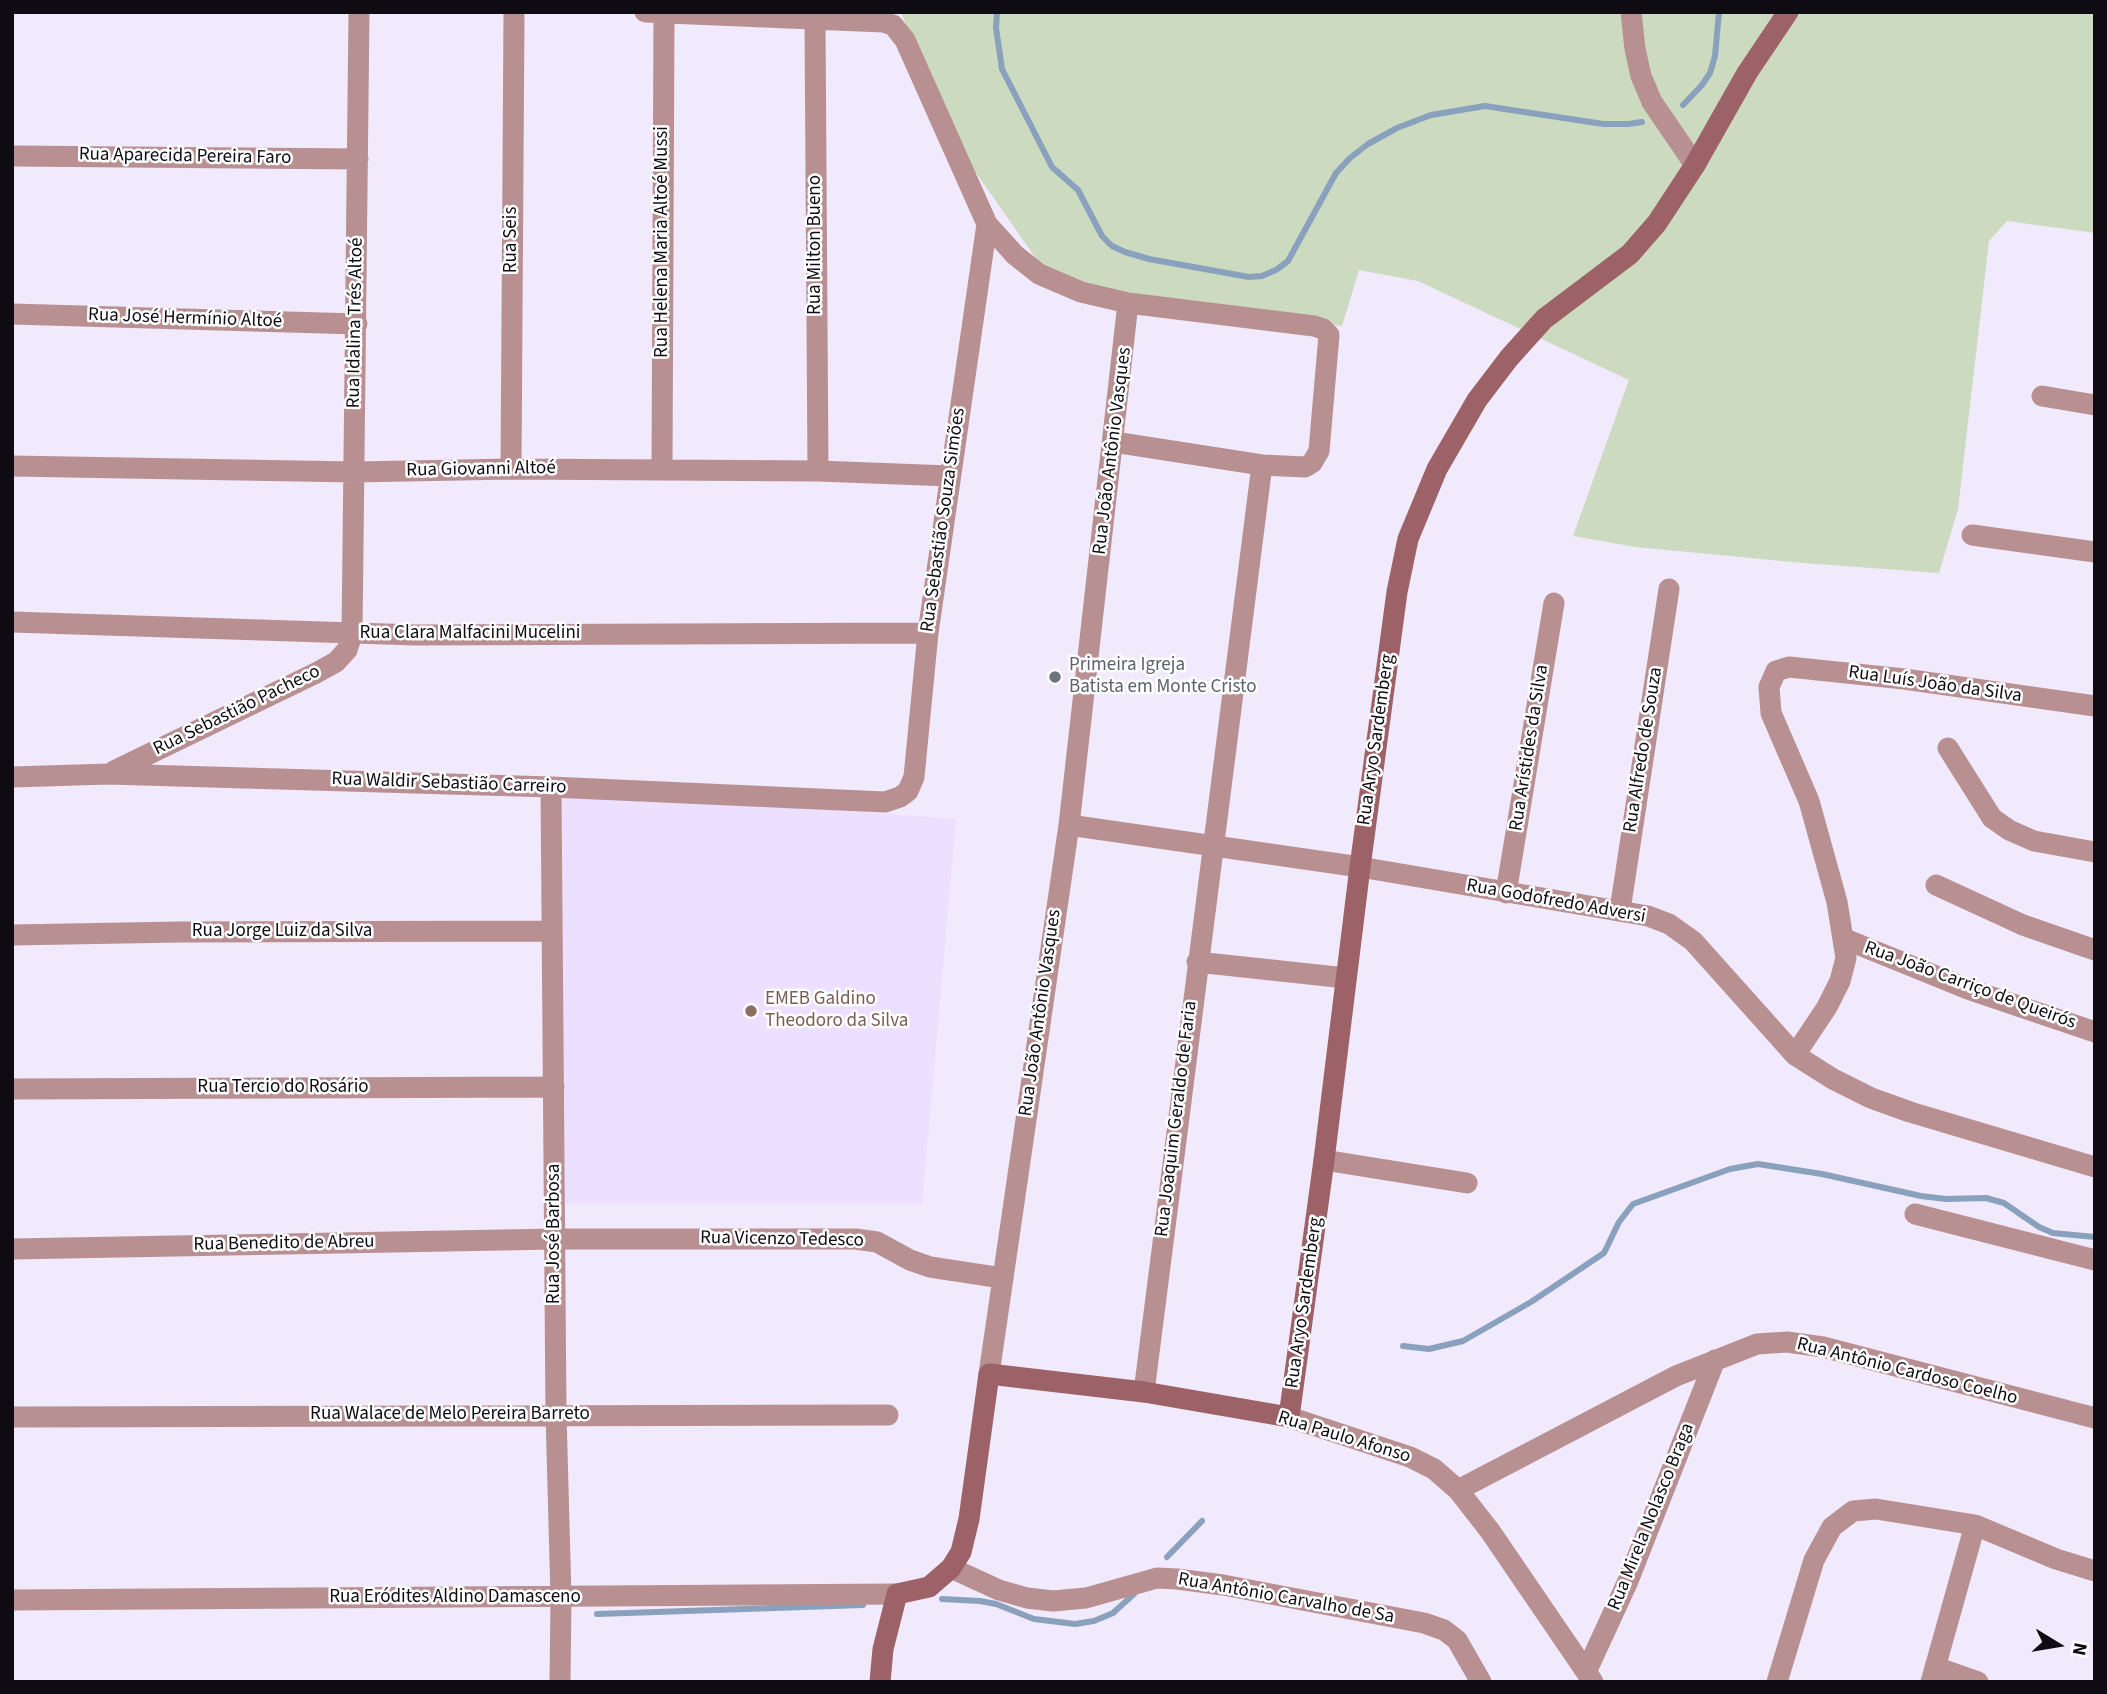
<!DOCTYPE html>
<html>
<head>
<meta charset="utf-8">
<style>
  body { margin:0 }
  #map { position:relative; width:2107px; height:1694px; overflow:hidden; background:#f1e9fc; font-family:"Source Sans 3",sans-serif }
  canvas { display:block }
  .frame { position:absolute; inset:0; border:14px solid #0e0b13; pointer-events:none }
  .north { position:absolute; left:2023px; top:1610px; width:70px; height:70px; -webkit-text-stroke:5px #fff; paint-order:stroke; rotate:101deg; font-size:19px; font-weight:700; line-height:28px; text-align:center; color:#0e0b13 }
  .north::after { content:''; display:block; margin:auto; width:24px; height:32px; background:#0e0b13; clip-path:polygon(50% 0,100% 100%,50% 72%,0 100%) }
</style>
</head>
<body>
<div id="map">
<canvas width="2107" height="1694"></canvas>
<div class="frame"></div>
<div class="north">N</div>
</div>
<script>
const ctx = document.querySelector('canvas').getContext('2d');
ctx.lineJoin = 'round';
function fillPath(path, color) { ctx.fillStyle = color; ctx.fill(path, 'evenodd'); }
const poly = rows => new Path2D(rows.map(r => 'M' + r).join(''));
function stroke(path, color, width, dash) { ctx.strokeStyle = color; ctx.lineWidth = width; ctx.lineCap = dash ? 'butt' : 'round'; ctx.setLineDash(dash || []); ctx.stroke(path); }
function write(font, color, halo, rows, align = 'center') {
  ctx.font = font + ' "Source Sans 3",sans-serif'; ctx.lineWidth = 5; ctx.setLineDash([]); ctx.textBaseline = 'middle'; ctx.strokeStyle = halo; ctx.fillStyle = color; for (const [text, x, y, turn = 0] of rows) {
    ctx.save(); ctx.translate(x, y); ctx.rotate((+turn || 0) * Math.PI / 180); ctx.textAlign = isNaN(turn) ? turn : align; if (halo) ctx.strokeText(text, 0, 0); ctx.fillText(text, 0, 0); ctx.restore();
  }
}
const built = poly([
  [560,790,956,819,922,1204,564,1204]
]);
const green = poly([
  [901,12,2095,12,2095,233,2007,221,1989,241,1958,509,1939,573,1803,563,1636,547,1573,536,1629,380,1418,281,1359,270,1342,326,1149,303,1104,293,1042,267,951,137]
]);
const stream = poly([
  [997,12,996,28,1002,69,1052,167,1078,190,1102,236,1112,246,1125,252,1149,259,1249,277,1262,276,1276,270,1288,261,1336,173,1350,158,1368,144,1397,128,1431,115,1485,106,1603,124,1629,124,1642,122],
  [1683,105,1702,85,1710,73,1715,56,1719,12],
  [1403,1346,1429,1349,1463,1341,1531,1302,1604,1253,1619,1222,1633,1204,1730,1169,1758,1164,1822,1174,1921,1196,1946,1199,1986,1198,2004,1203,2039,1227,2053,1233,2095,1237],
  [1167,1557,1202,1521],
  [942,1599,980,1601,996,1604,1034,1619,1075,1624,1094,1621,1113,1613,1134,1594],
  [597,1614,863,1605]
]);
const street = poly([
  [645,12,883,22,893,25,905,40,987,224,1015,255,1039,274,1081,292,1128,303,1314,326,1323,329,1329,335,1319,451,1312,463,1305,467,1262,465,1114,442],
  [1631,12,1635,49,1641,76,1652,102,1695,165],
  [815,20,818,471],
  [12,156,358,159],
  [12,314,357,324],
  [2042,396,2095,405],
  [12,466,355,472,511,469,818,471,950,476],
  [511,469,514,12],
  [662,470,664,13],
  [1972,535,2095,552],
  [12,622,416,635,928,633],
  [1948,748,1992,818,2009,830,2034,841,2095,852],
  [114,771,316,673,336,662,347,650,352,634,359,12],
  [12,777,109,774,551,787,885,802,900,797,908,791,914,777,928,633,987,224],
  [551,787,556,1414,561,1597,560,1682],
  [1069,825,1360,867,1648,916,1669,924,1693,941,1795,1055,1833,1079,1871,1098,1910,1112,2095,1167],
  [1936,885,2023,925,2095,950],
  [1506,893,1554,603],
  [1620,910,1669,589],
  [12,935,180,932,552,931],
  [1845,939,1968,989,2095,1032],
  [1197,962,1346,978],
  [1795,1055,1827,1007,1840,981,1846,958,1837,902,1809,801,1771,713,1769,687,1776,671,1789,667,1904,679,2095,706],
  [12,1089,554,1087],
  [1324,1160,1467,1183],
  [1915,1214,2095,1260],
  [12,1249,556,1239,855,1239,877,1242,910,1260,930,1267,1002,1278],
  [989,1374,1069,825,1128,303],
  [1144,1392,1262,465],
  [12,1417,888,1415],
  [1289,1417,1410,1457,1434,1469,1458,1490,1490,1531,1593,1682],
  [1458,1490,1676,1376,1757,1344,1787,1342,1823,1347,2095,1418],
  [951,1568,999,1590,1027,1598,1053,1601,1086,1598,1157,1578,1177,1579,1223,1585,1424,1623,1444,1630,1457,1640,1481,1682],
  [12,1600,897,1594],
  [1935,1667,1978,1682],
  [1586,1672,1628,1581,1715,1360],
  [1777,1682,1814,1560,1832,1527,1853,1511,1876,1509,1975,1525,2056,1559,2095,1571],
  [1931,1682,1975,1525]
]);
const secondary = poly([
  [880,1682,883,1649,897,1594,929,1587,951,1568,961,1552,969,1519,989,1374,1144,1392,1289,1417,1324,1160,1360,867,1397,592,1408,539,1437,469,1477,400,1509,358,1544,319,1630,254,1657,223,1695,165,1747,73,1788,12]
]);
const markers = [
  [1055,677,7,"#6b7280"],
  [751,1011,7,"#8d6e63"]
];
const streetNames = [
  ["Rua Aparecida Pereira Faro",185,157,1],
  ["Rua Seis",512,240,-90],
  ["Rua Helena Maria Altoé Mussi",663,242,-90],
  ["Rua Milton Bueno",816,245,-90],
  ["Rua José Hermínio Altoé",185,319,2],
  ["Rua Idalina Trés Altoé",356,323,-89],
  ["Rua João Antônio Vasques",1113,451,-83],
  ["Rua Giovanni Altoé",481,470,-1],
  ["Rua Sebastião Souza Simões",944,520,-82],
  ["Rua Clara Malfacini Mucelini",470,634],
  ["Rua Luís João da Silva",1935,685,8],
  ["Rua Sebastião Pacheco",237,711,-26],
  ["Rua Aryo Sardemberg",1377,740,-82],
  ["Rua Arístides da Silva",1530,748,-81],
  ["Rua Alfredo de Souza",1644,750,-81],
  ["Rua Waldir Sebastião Carreiro",449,784,2],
  ["Rua Godofredo Adversi",1556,902,10],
  ["Rua Jorge Luiz da Silva",282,932],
  ["Rua João Carriço de Queirós",1970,986,20],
  ["Rua João Antônio Vasques",1041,1013,-82],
  ["Rua Tercio do Rosário",283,1088],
  ["Rua Joaquim Geraldo de Faria",1177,1119,-83],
  ["Rua José Barbosa",555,1234,-90],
  ["Rua Vicenzo Tedesco",782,1240,1],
  ["Rua Benedito de Abreu",284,1244,-1],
  ["Rua Aryo Sardemberg",1305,1303,-82],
  ["Rua Antônio Cardoso Coelho",1907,1372,14],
  ["Rua Walace de Melo Pereira Barreto",450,1415],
  ["Rua Paulo Afonso",1344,1438,17],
  ["Rua Mirela Nolasco Braga",1652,1517,-68],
  ["Rua Eródites Aldino Damasceno",455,1598],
  ["Rua Antônio Carvalho de Sa",1286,1599,10]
];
const worshipNames = [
  ["Primeira Igreja",1069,666],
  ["Batista em Monte Cristo",1069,688]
];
const educationNames = [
  ["EMEB Galdino",765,1000],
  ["Theodoro da Silva",765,1022]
];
fillPath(built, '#ecdfff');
fillPath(green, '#ccdac0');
stroke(stream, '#89a1bd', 6);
stroke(street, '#b89092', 21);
stroke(secondary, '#9c6267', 21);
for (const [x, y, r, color] of markers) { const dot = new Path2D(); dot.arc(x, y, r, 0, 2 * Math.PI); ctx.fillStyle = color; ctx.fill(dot); stroke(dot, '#fff', 2.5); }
write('19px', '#0e0b13', '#fff', streetNames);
write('19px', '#5b616d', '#fff', worshipNames, 'left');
write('19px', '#785e54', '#fff', educationNames, 'left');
</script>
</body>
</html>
